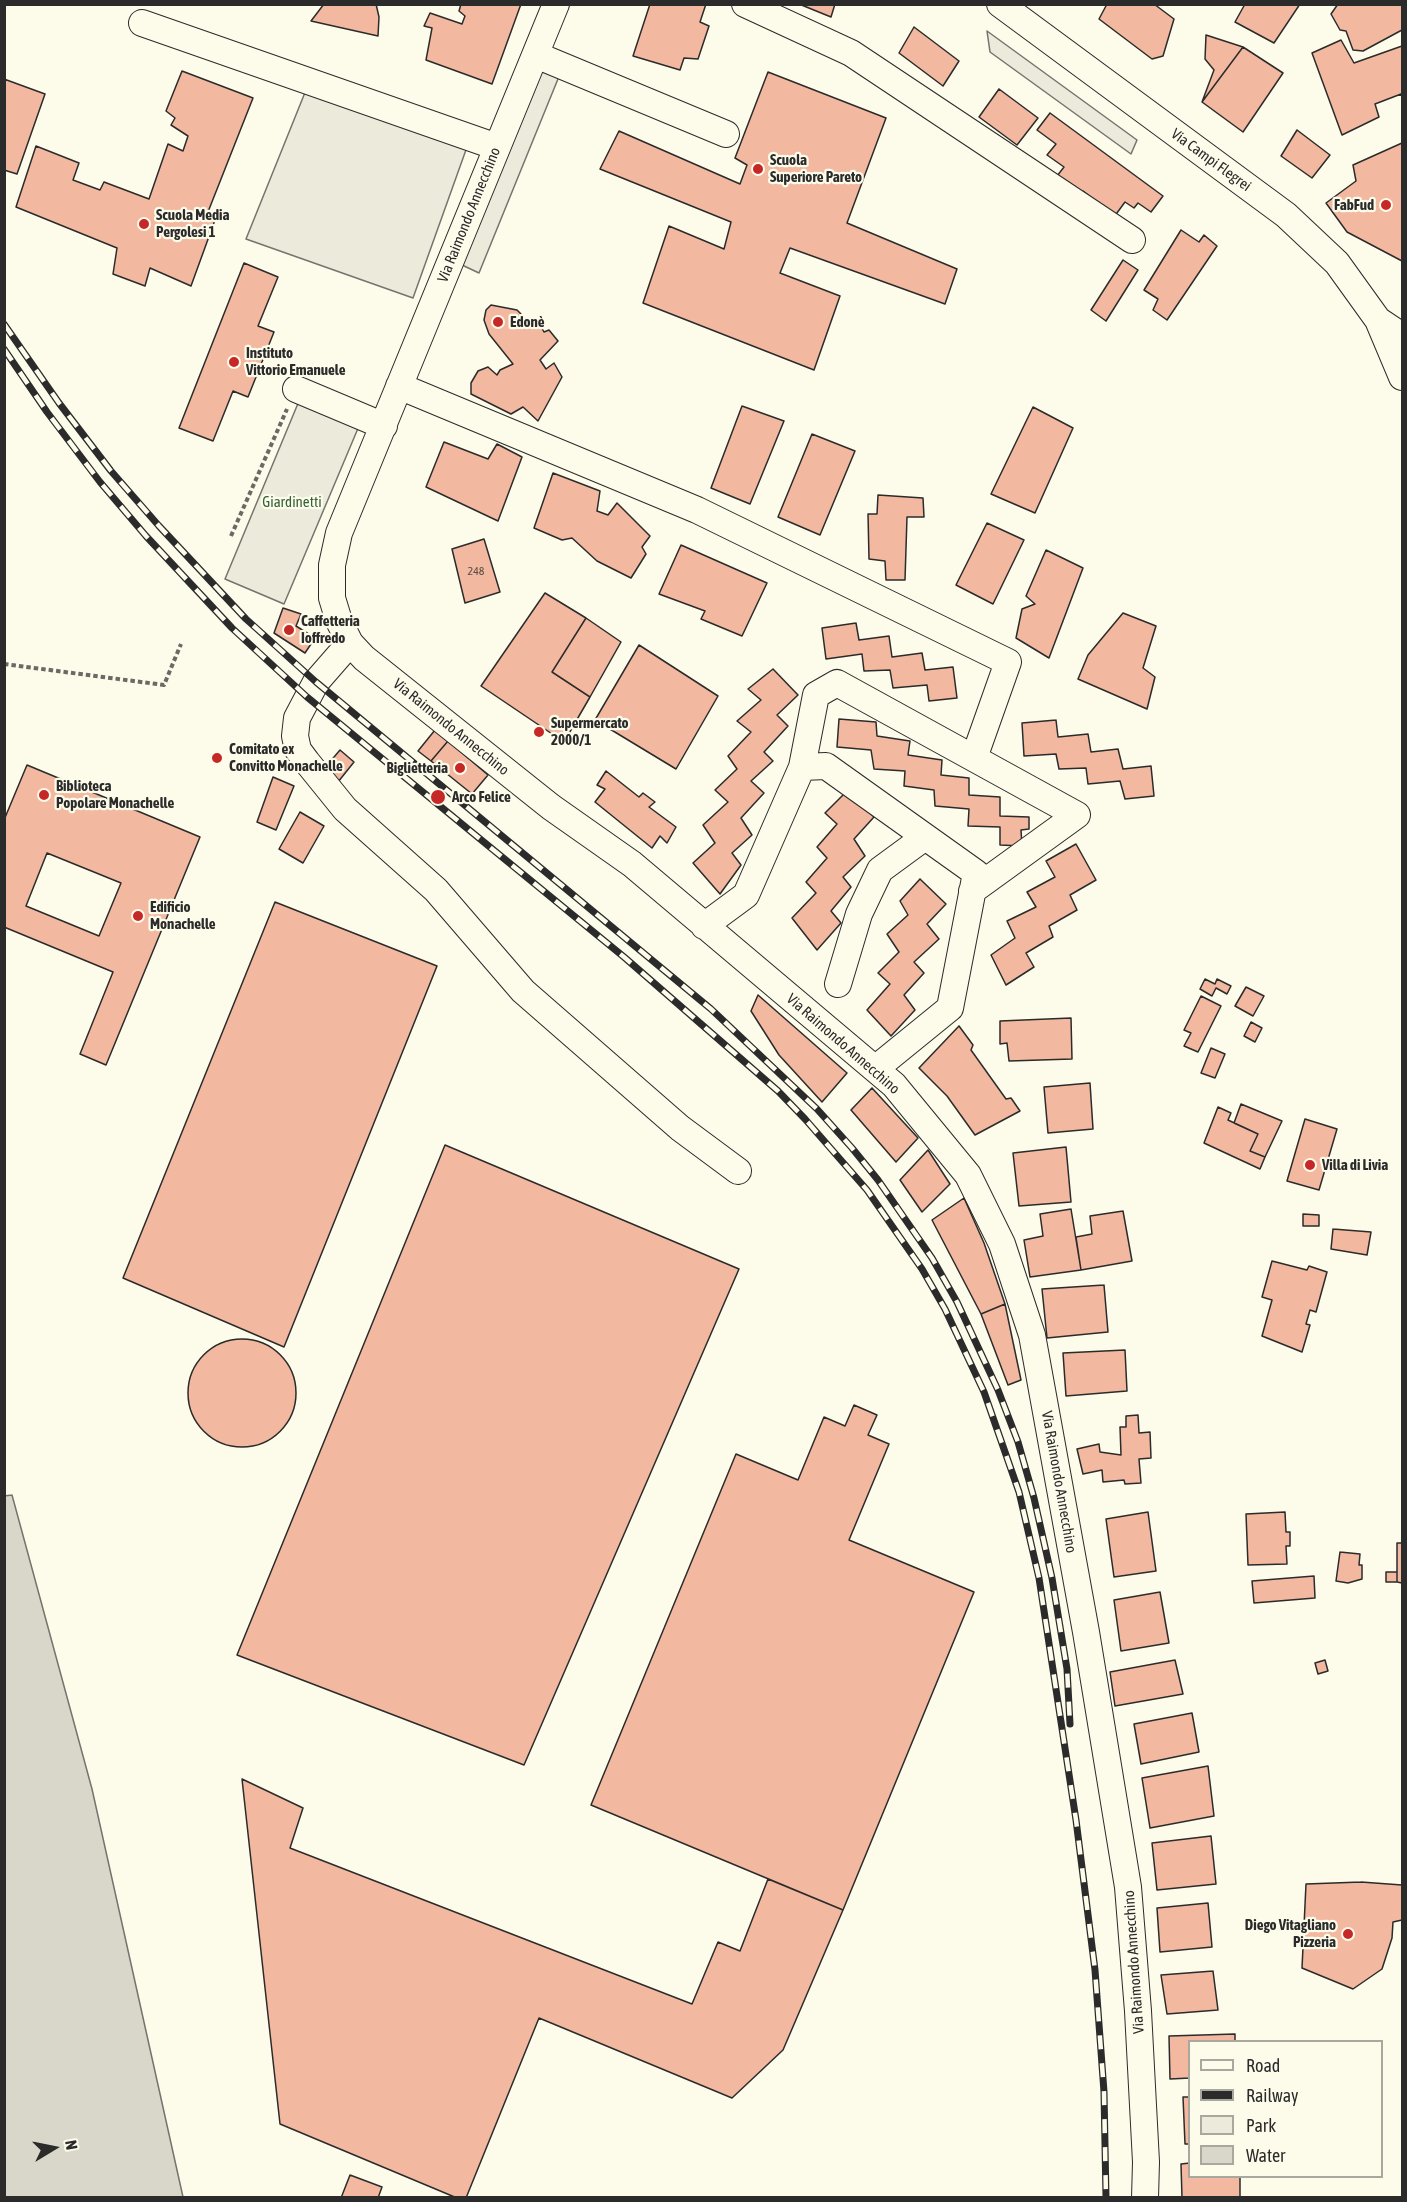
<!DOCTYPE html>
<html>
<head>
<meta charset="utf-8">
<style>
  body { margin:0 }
  #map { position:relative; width:1407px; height:2202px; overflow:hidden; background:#fdfbea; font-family:"Asap Condensed",sans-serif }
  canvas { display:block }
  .frame { position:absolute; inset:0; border:6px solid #2b2b2b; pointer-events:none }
  .legend { position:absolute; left:1188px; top:2040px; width:195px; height:138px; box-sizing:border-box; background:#fdfbea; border:2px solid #a9a89e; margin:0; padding:8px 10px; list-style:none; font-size:18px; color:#2b2b2b }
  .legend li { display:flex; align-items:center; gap:12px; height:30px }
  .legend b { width:30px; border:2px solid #a9a89e }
  .north { position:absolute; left:24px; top:2118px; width:60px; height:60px; -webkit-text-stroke:4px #fdfbea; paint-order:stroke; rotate:80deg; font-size:16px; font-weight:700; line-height:24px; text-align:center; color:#2b2b2b }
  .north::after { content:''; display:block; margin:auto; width:21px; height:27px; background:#2b2b2b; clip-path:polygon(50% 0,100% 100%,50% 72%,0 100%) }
</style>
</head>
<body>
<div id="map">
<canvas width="1407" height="2202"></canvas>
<div class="frame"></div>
<ul class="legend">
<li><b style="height:8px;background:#fdfbea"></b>Road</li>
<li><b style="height:8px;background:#2b2b2b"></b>Railway</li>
<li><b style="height:16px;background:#ecebdb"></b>Park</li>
<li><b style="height:16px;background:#d8d7c9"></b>Water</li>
</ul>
<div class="north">N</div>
</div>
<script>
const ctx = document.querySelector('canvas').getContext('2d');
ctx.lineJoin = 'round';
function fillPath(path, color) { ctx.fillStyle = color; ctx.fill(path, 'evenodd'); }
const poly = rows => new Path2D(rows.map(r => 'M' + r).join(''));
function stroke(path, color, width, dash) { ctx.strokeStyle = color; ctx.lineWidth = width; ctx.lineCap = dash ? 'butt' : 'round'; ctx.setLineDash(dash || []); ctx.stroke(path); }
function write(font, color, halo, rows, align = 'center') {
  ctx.font = font + ' "Asap Condensed",sans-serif'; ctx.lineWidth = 4.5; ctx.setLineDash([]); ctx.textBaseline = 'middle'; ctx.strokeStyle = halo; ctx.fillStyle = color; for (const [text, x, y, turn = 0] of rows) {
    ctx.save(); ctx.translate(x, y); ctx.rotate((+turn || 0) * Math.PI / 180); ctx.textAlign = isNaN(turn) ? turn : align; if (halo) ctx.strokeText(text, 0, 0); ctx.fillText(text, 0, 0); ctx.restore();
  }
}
const green = poly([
  [299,401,359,426,284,604,225,579,299,401]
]);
const parking = poly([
  [987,31,1137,140,1131,154,990,52,987,31],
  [543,67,560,74,479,273,462,265,543,67],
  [306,90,467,147,413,298,246,239,306,90]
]);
const water = poly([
  [12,1495,92,1789,183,2197,5,2197,4,1496,12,1495]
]);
const building = poly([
  [324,4,376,4,379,17,378,36,311,21,324,4],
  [461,4,521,4,492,84,426,60,432,28,424,26,430,13,462,24,465,16,459,11,461,4],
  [650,4,706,4,700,22,709,26,698,59,684,58,680,70,633,56,650,4],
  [799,4,835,4,831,17,799,4],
  [1107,4,1154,4,1174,19,1163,56,1152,59,1099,19,1107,4],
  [1245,4,1300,4,1274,43,1235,22,1245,4],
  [1338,4,1402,4,1402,30,1363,51,1353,50,1346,31,1340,30,1331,14,1338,4],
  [914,27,959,61,943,86,899,53,914,27],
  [1206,35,1243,47,1202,102,1214,70,1205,59,1206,35],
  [1341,40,1354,63,1402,46,1402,97,1401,94,1375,104,1379,117,1342,135,1312,53,1341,40],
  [1243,47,1283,73,1243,132,1202,102,1243,47],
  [182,71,253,98,206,217,215,220,191,286,150,268,145,286,113,274,117,248,16,207,36,146,79,163,73,180,100,190,104,182,149,199,168,144,183,151,188,136,171,125,175,118,166,111,182,71],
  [768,72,886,118,847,223,957,269,945,304,790,248,780,273,840,296,814,370,643,303,669,226,724,249,731,222,600,169,619,131,740,184,747,165,735,158,768,72],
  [4,79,45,94,17,174,4,170,4,79],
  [999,89,1038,118,1017,145,979,117,999,89],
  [1050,113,1163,196,1151,212,1138,203,1134,208,1125,202,1114,217,1090,200,1092,198,1083,191,1081,193,1057,176,1064,167,1047,155,1056,144,1037,130,1050,113],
  [1297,130,1330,155,1312,178,1281,156,1297,130],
  [1402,143,1402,261,1347,232,1326,203,1356,181,1353,165,1402,143],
  [1181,230,1199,242,1204,235,1217,246,1167,320,1153,310,1158,299,1144,290,1181,230],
  [1123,260,1138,270,1106,321,1091,310,1123,260],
  [244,263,278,277,258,326,274,332,248,397,233,391,213,441,179,428,244,263],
  [491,305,517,310,534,327,540,325,544,332,549,330,558,341,540,360,546,369,554,363,562,377,538,421,523,407,511,414,471,394,471,383,478,371,488,367,497,375,500,370,513,364,489,334,484,320,486,310,491,305],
  [742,406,784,421,750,504,711,488,742,406],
  [1033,407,1073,428,1035,513,991,494,1033,407],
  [812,434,855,451,820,535,778,517,812,434],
  [444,442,488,459,497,444,522,457,498,521,426,487,444,442],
  [553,473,600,491,597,511,608,515,617,503,650,536,642,547,646,554,631,578,597,561,572,538,562,540,534,528,553,473],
  [878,495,923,498,924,517,907,517,905,580,886,580,885,561,869,559,868,514,877,514,878,495],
  [987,523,1024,540,993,604,956,585,987,523],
  [484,539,500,592,465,603,452,549,484,539],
  [681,545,767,583,742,636,701,619,705,611,659,594,681,545],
  [1046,550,1083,568,1049,658,1016,638,1022,609,1035,604,1026,596,1046,550],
  [545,593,586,618,552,672,590,697,564,742,481,686,545,593],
  [283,608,301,614,296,626,315,638,305,653,274,633,283,608],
  [1123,613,1156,626,1143,668,1155,677,1147,709,1078,679,1088,655,1123,613],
  [586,618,621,642,590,697,552,672,586,618],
  [856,623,859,640,889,636,892,657,922,653,925,670,953,667,957,698,929,701,927,685,893,688,890,670,864,671,862,654,826,659,822,628,856,623],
  [639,645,718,696,676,769,595,720,639,645],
  [773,669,798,695,777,715,788,726,764,752,773,761,751,781,764,793,741,818,752,835,732,853,741,865,720,894,693,863,715,843,703,825,728,802,715,790,737,769,728,756,751,732,737,721,761,700,748,689,773,669],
  [839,719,876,722,877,736,910,741,908,755,942,760,941,775,969,778,969,795,1000,797,1000,816,1029,817,1029,829,1021,830,1022,846,1000,845,1000,827,968,826,969,809,935,806,934,790,904,786,905,771,874,769,871,750,837,747,839,719],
  [1056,720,1058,737,1088,734,1091,752,1118,749,1123,769,1151,766,1154,796,1125,799,1120,781,1088,784,1086,768,1059,769,1056,754,1024,756,1022,723,1056,720],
  [435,730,448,741,431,761,418,751,435,730],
  [448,741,488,775,472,794,431,761,448,741],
  [340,750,354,762,338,782,323,770,340,750],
  [27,765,200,837,106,1065,80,1054,113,972,4,927,4,820,27,765],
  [47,853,121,883,99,936,26,906,47,853],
  [606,771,639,797,643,793,655,802,649,807,676,827,667,843,660,836,652,848,595,802,605,789,597,785,606,771],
  [273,777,294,786,276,830,257,822,273,777],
  [847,791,874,817,854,839,865,856,843,877,851,887,831,911,841,923,817,950,792,918,816,893,806,882,827,858,817,847,837,824,825,813,847,791],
  [300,812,324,826,303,863,279,849,300,812],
  [1076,844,1096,880,1070,895,1077,910,1049,926,1053,937,1026,953,1034,967,1006,985,991,955,1015,938,1007,921,1036,907,1027,892,1055,877,1046,861,1076,844],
  [920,879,946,904,927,924,939,939,914,962,924,973,904,995,915,1010,891,1036,867,1010,890,984,878,973,899,952,887,934,908,915,900,901,920,879],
  [275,902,437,966,284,1347,123,1278,275,902],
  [1205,979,1215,984,1217,979,1231,986,1227,994,1216,988,1212,996,1200,989,1205,979],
  [1246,987,1264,996,1253,1016,1235,1006,1246,987],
  [758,995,847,1073,822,1102,779,1055,751,1011,758,995],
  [1201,996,1221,1006,1198,1052,1184,1046,1191,1033,1184,1030,1201,996],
  [1071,1018,1072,1059,1009,1061,1007,1043,1000,1044,1000,1021,1071,1018],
  [1251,1022,1262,1028,1255,1042,1244,1036,1251,1022],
  [959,1026,973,1045,971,1050,1006,1099,1011,1098,1020,1111,975,1135,947,1096,919,1068,959,1026],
  [1211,1048,1225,1054,1215,1078,1201,1073,1211,1048],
  [1090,1083,1093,1129,1048,1133,1044,1087,1090,1083],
  [872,1088,918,1138,896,1162,851,1110,872,1088],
  [1241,1104,1282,1121,1265,1157,1250,1151,1258,1134,1234,1123,1241,1104],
  [1218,1107,1231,1113,1228,1120,1258,1134,1250,1151,1265,1157,1260,1169,1204,1143,1218,1107],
  [1305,1119,1337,1129,1319,1190,1287,1181,1305,1119],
  [445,1145,739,1269,524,1765,237,1655,445,1145],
  [1066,1147,1071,1202,1019,1206,1013,1153,1066,1147],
  [928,1150,950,1184,922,1212,900,1180,928,1150],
  [964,1198,984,1243,1005,1304,981,1314,932,1220,964,1198],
  [1071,1209,1081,1270,1030,1277,1024,1240,1043,1236,1040,1214,1071,1209],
  [1123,1211,1132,1261,1081,1270,1076,1237,1092,1234,1090,1216,1123,1211],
  [1303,1214,1319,1215,1319,1226,1303,1226,1303,1214],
  [1333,1229,1371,1232,1367,1255,1331,1249,1333,1229],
  [1272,1261,1307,1270,1309,1266,1327,1272,1316,1312,1310,1310,1306,1324,1310,1325,1302,1352,1262,1336,1272,1300,1262,1297,1272,1261],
  [1104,1285,1108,1332,1047,1338,1042,1289,1104,1285],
  [1005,1304,1021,1380,1008,1385,981,1314,1005,1304],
  '188 1393a54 54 0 1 1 108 0a54 54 0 1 1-108 0Z',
  [1125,1350,1127,1391,1066,1396,1063,1353,1125,1350],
  [854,1405,877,1415,868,1435,889,1444,849,1540,974,1592,843,1910,591,1805,736,1454,798,1480,824,1417,845,1426,854,1405],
  [1138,1415,1139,1433,1150,1432,1151,1458,1139,1459,1141,1483,1125,1484,1124,1480,1103,1482,1102,1470,1083,1474,1077,1449,1099,1444,1100,1452,1121,1455,1120,1427,1126,1427,1126,1416,1138,1415],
  [1148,1512,1156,1571,1114,1577,1106,1519,1148,1512],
  [1285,1512,1286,1532,1290,1532,1290,1546,1286,1546,1287,1564,1248,1565,1246,1514,1285,1512],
  [1397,1543,1402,1543,1402,1583,1397,1582,1397,1543],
  [1340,1552,1360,1554,1359,1565,1362,1565,1362,1579,1348,1583,1336,1581,1340,1552],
  [1386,1572,1397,1572,1397,1582,1386,1582,1386,1572],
  [1314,1576,1315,1598,1254,1603,1252,1581,1314,1576],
  [1160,1592,1169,1643,1121,1651,1114,1600,1160,1592],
  [1175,1660,1183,1694,1115,1706,1110,1672,1175,1660],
  [1325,1660,1328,1671,1318,1674,1315,1663,1325,1660],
  [1192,1713,1199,1752,1141,1764,1134,1724,1192,1713],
  [1208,1766,1214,1816,1150,1828,1142,1778,1208,1766],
  [242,1779,303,1808,290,1848,692,2004,718,1942,740,1951,768,1879,843,1910,783,2050,732,2098,539,2018,466,2198,457,2198,280,2124,242,1779],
  [1211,1836,1216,1884,1157,1890,1152,1843,1211,1836],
  [1361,1882,1402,1885,1402,1920,1393,1922,1392,1938,1382,1969,1353,1989,1302,1968,1306,1884,1361,1882],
  [1208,1903,1212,1947,1160,1952,1157,1908,1208,1903],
  [1213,1971,1218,2010,1167,2014,1161,1975,1213,1971],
  [1235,2034,1235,2042,1190,2042,1190,2078,1170,2079,1169,2036,1235,2034],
  [1183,2097,1190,2097,1190,2144,1185,2144,1183,2097],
  [1190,2163,1190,2176,1240,2176,1240,2198,1182,2198,1181,2164,1190,2163],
  [350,2175,382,2187,378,2198,341,2198,350,2175]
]);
const path = poly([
  [231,536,287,409],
  [4,664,164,685,181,644]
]);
const minor = poly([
  [556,4,339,533,332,565,332,598,339,621,350,643,364,658,551,807,632,864,894,1085,968,1175,1002,1244,1032,1335,1086,1632,1128,1887,1138,2011,1146,2162,1145,2198],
  [745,4,851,53,1132,240],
  [1000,4,1286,215,1337,263,1378,320,1402,336],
  [142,23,497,147],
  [536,55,726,134],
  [1378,320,1402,377],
  [399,386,697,510,1008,662,974,758],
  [296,389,384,426],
  [350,643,316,682,297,718,295,736,298,750,307,762,345,809,436,890,523,991,680,1128,738,1171],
  [802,767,816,695,837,683,1077,815,972,891],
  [704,926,746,895,802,767,826,766,976,873,950,1008,875,1069],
  [838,984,859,914,880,870,925,837]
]);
const rail = poly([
  [4,324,59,403,111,471,159,526,246,619,316,682,711,1009,817,1109,852,1148,878,1180,932,1258,957,1302,998,1390,1018,1442,1034,1498,1052,1578,1067,1669,1070,1724],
  [4,349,47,412,100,482,146,536,232,628,307,697,624,957,778,1091,805,1119,867,1190,922,1269,945,1309,984,1392,1019,1492,1039,1578,1076,1820,1095,1970,1104,2092,1106,2198]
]);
const markers = [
  [758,169,6,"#c62828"],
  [1386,205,6,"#c62828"],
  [144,224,6,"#c62828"],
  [498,322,6,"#c62828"],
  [234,362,6,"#c62828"],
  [289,630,6,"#c62828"],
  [539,732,6,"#c62828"],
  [217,758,6,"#c62828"],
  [460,768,6,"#c62828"],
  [44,795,6,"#c62828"],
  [438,797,8,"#c62828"],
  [138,916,6,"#c62828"],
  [1310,1165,6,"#c62828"],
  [1348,1934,6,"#c62828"]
];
const numberNames = [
  ["248",476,571]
];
const poiNames = [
  ["Scuola",770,160],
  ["Superiore Pareto",770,177],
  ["FabFud",1374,205,"right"],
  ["Scuola Media",156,215],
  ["Pergolesi 1",156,232],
  ["Edonè",510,322],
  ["Instituto",246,353],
  ["Vittorio Emanuele",246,370],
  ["Caffetteria",301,621],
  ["Ioffredo",301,638],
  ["Supermercato",551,723],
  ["2000/1",551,740],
  ["Comitato ex",229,749],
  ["Convitto Monachelle",229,766],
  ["Biglietteria",448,768,"right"],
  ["Biblioteca",56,786],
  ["Popolare Monachelle",56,803],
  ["Arco Felice",452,797],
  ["Edificio",150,907],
  ["Monachelle",150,924],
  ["Villa di Livia",1322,1165],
  ["Diego Vitagliano",1336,1925,"right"],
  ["Pizzeria",1336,1942,"right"]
];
const streetNames = [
  ["Via Campi Flegrei",1211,160,36],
  ["Via Raimondo Annecchino",469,215,-68],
  ["Via Raimondo Annecchino",451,727,39],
  ["Via Raimondo Annecchino",843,1044,41],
  ["Via Raimondo Annecchino",1059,1482,80],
  ["Via Raimondo Annecchino",1134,1962,-94]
];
const parkNames = [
  ["Giardinetti",292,502]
];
fillPath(green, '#ecebdb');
stroke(green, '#74746e', 1.5);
fillPath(parking, '#eceadb');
stroke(parking, '#74746e', 1.5);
fillPath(water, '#d8d7c9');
stroke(water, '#74746e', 1.5);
fillPath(building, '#f2b8a0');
stroke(building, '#2b2b2b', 1.5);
stroke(minor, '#2b2b2b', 28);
stroke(path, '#6a6964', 4, [4.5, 3]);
stroke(minor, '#fdfbea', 26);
stroke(rail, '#2b2b2b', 7);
stroke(rail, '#fdfbea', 4.5, [14]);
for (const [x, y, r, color] of markers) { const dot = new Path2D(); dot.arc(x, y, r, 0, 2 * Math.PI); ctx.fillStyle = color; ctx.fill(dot); stroke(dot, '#fdfbea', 2); }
write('12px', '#5d4e48', null, numberNames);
write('bold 15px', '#2b2b2b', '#fdfbea', poiNames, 'left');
write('15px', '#2b2b2b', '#fdfbea', streetNames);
write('15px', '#34623c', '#fdfbea', parkNames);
</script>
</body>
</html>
